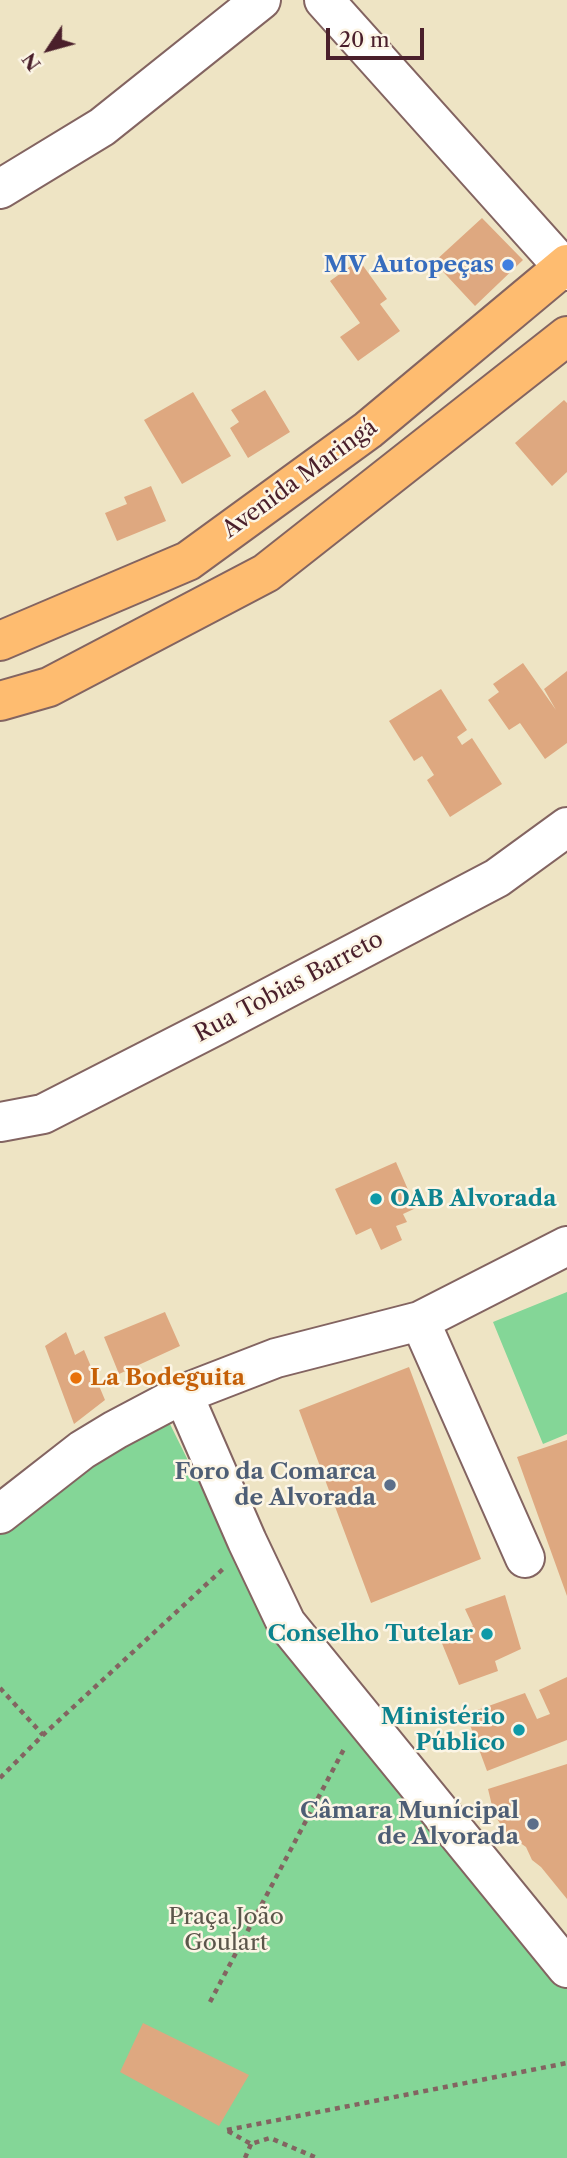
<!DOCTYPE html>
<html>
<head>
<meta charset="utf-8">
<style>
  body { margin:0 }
  #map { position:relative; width:567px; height:2158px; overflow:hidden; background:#eee4c4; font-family:"Libre Caslon Text",serif }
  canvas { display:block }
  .north { position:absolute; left:14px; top:14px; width:70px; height:70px; -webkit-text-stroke:5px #fcf5e5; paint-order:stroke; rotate:234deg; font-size:19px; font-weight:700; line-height:28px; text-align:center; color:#4a1f2b }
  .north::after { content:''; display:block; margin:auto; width:24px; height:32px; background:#4a1f2b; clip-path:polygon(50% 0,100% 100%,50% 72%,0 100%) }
  .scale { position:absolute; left:326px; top:28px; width:98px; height:32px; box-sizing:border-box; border:4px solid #4a1f2b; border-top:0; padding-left:9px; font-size:21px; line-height:24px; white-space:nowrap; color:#4a1f2b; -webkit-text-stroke:5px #fcf5e5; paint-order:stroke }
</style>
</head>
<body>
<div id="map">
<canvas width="567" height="2158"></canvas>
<div class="north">N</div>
<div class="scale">20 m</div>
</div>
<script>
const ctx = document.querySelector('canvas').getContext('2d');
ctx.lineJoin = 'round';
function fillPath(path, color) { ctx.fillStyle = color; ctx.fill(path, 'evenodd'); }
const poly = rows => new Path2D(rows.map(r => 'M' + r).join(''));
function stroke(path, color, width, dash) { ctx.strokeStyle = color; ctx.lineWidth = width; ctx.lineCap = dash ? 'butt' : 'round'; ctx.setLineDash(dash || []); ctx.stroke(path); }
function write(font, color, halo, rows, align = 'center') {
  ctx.font = font + ' "Libre Caslon Text",serif'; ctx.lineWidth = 5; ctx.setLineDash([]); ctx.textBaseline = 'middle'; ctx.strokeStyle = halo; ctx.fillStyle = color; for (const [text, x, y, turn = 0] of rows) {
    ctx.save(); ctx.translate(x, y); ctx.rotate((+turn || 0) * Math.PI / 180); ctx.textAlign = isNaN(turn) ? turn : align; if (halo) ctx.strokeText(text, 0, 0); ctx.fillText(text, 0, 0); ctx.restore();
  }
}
const green = poly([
  [567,1292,567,1434,543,1444,493,1322],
  [165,1414,273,1632,567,1986,567,2158,0,2158,0,1534]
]);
const building = poly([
  [482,218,523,260,475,306,434,262],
  [359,260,387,299,380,304,400,331,358,361,340,337,360,323,330,281],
  [265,390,290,432,248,458,230,428,239,422,231,410],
  [193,392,231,456,182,484,144,420],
  [564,400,567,403,567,472,552,486,515,443],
  [151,486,166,521,117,541,105,513,127,504,124,497],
  [523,663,556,710,544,689,567,671,567,743,545,759,520,723,509,730,488,700,499,692,493,684],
  [441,689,467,730,457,737,462,745,472,738,502,784,450,817,427,780,434,775,422,756,414,761,389,721],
  [396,1162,416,1208,403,1214,407,1222,396,1226,402,1240,381,1250,371,1228,356,1235,335,1189],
  [165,1312,180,1346,119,1374,104,1337],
  [66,1332,75,1355,84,1350,105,1400,74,1424,45,1346],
  [409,1367,481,1559,371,1603,299,1410],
  [567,1440,567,1596,517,1457],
  [505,1595,521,1649,495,1661,498,1671,459,1685,441,1641,473,1626,465,1609],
  [567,1677,567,1740,487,1771,466,1714,525,1693,537,1719,550,1714,539,1690],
  [567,1764,567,1899,541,1867,532,1860,526,1847,506,1833,494,1814,488,1789],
  [143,2023,249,2075,219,2126,120,2072]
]);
const path = poly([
  [0,1688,43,1735],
  [0,1778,43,1735,223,1569],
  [210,2002,344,1749],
  [227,2130,567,2063],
  [228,2131,251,2144,270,2138,317,2158],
  [245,2158,251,2144]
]);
const minor = poly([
  [324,0,567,271],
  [0,189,102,127,261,0],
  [0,1122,43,1114,217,1025,497,878,567,827],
  [420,1321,525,1558],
  [183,1394,247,1541,286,1623,567,1968],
  [0,1514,82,1450,115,1430,183,1394,276,1358,420,1321,567,1246]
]);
const major = poly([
  [0,641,188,561,368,430,567,264],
  [0,701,49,687,266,573,567,336]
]);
const markers = [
  [508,265,7,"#3f7fe0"],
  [376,1199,7,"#0f9aa8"],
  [76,1378,7,"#e8710a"],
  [390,1485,7,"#5c6f8a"],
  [487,1634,7,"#0f9aa8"],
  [519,1730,7,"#0f9aa8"],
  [533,1824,7,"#5c6f8a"]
];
const shopNames = [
  ["MV Autopeças",494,265]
];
const streetNames = [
  ["Avenida Maringá",300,479,-36],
  ["Rua Tobias Barreto",289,987,-28]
];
const cultureNames = [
  ["OAB Alvorada",390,1199,"left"],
  ["Conselho Tutelar",473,1634],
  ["Ministério",505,1717],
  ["Público",505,1743]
];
const foodNames = [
  ["La Bodeguita",90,1378]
];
const serviceNames = [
  ["Foro da Comarca",376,1472],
  ["de Alvorada",376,1498],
  ["Câmara Munícipal",519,1811],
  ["de Alvorada",519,1837]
];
const parkNames = [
  ["Praça João",226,1917],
  ["Goulart",226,1943]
];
fillPath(green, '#84d697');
fillPath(building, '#dea880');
stroke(minor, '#836461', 42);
stroke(major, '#836461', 42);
stroke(path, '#836461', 4.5, [5, 5]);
stroke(minor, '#fff', 38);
stroke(major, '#febc70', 38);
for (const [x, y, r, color] of markers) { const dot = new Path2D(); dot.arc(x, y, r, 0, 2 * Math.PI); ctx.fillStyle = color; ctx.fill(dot); stroke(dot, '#fcf5e5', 2.5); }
write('bold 23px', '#366cbe', '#fcf5e5', shopNames, 'right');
write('23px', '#4a1f2b', '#fcf5e5', streetNames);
write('bold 23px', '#0d838f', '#fcf5e5', cultureNames, 'right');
write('bold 23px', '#c56008', '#fcf5e5', foodNames, 'left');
write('bold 23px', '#4e5e75', '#fcf5e5', serviceNames, 'right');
write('23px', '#5b564b', '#fcf5e5', parkNames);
</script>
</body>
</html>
